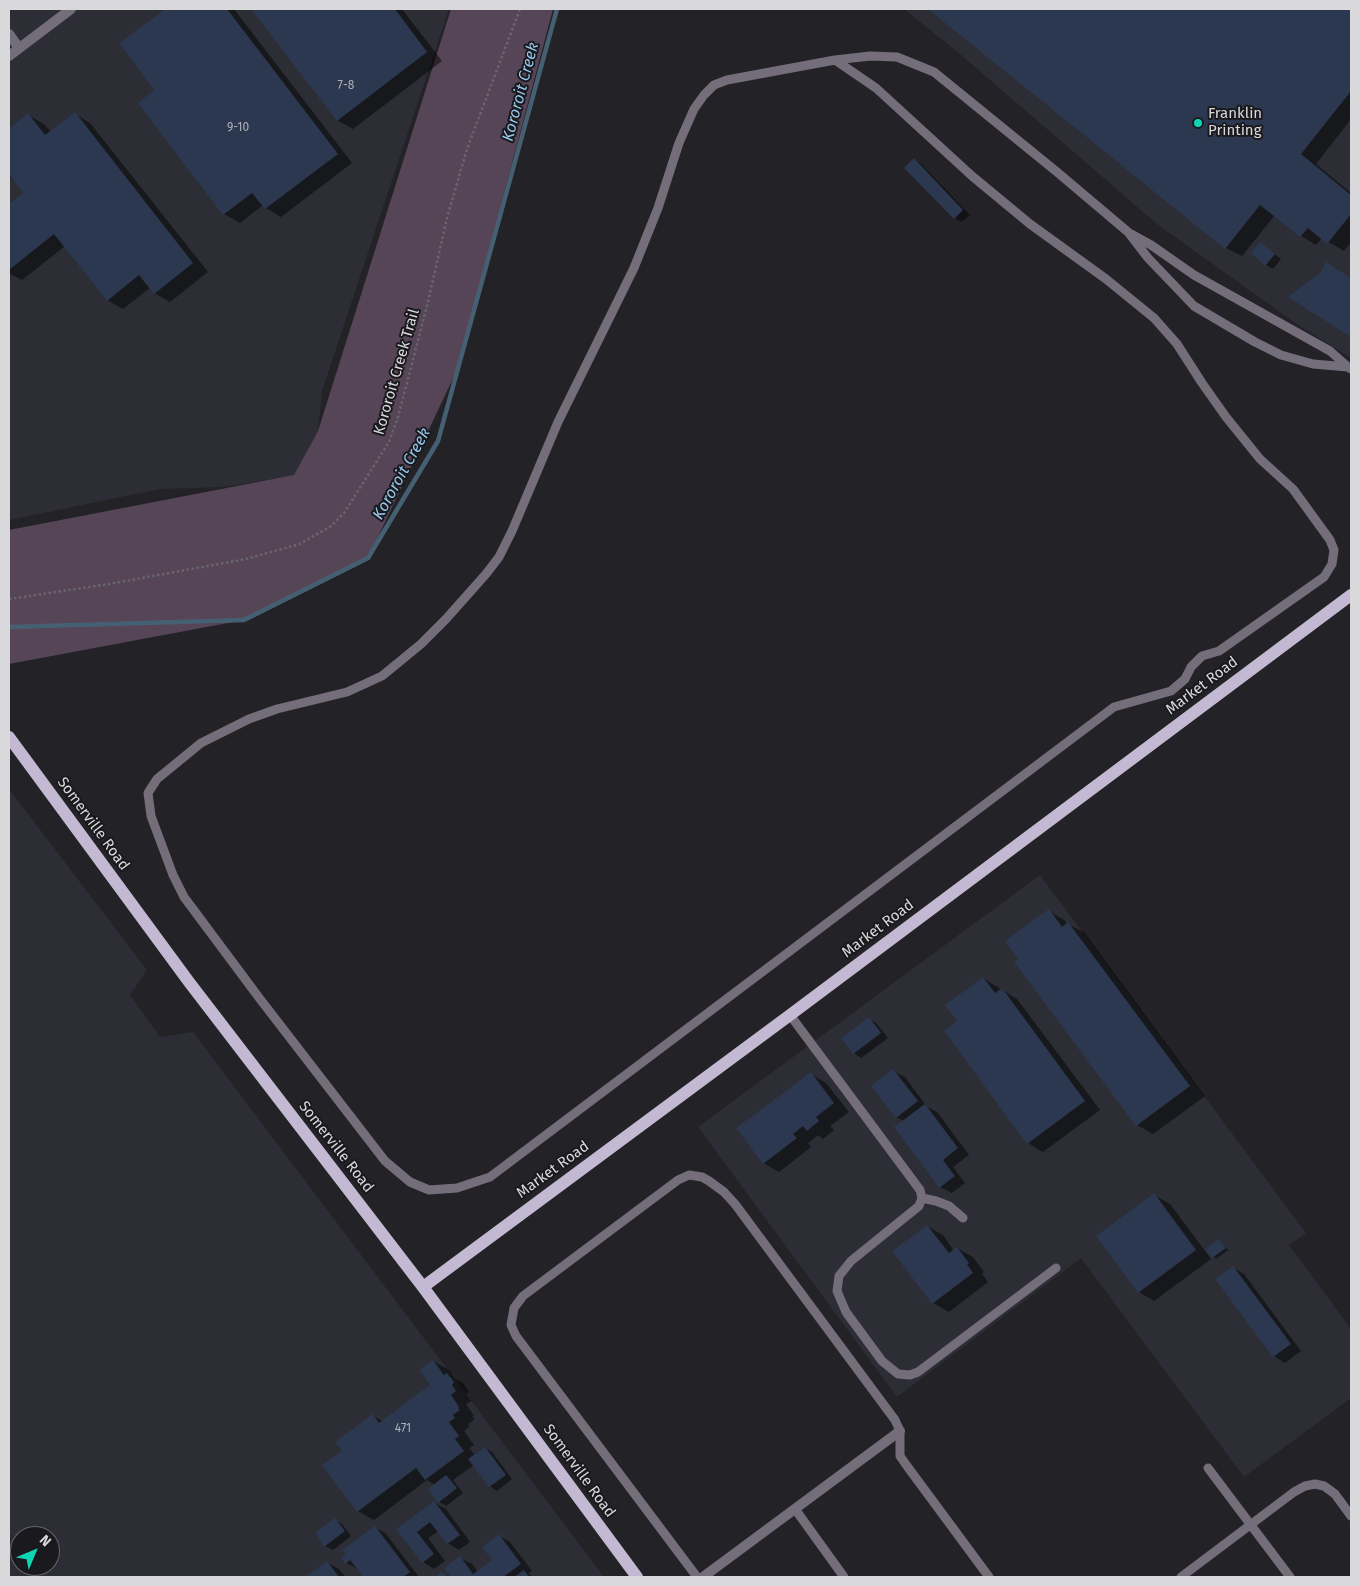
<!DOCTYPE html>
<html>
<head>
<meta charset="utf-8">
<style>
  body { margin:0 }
  #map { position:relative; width:1360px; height:1586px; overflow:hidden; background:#232327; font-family:"Fira Sans",sans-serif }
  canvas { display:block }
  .frame { position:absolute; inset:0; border:10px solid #d9d9dc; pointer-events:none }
  .north { position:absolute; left:10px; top:1526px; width:50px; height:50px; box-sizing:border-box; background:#1a1a1e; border:1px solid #66666a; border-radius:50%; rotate:45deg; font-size:14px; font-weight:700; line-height:20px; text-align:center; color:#d9d9dc }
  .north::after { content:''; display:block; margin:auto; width:18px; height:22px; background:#10d5b4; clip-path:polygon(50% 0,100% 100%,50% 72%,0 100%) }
</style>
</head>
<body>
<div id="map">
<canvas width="1360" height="1586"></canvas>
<div class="frame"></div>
<div class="north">N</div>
</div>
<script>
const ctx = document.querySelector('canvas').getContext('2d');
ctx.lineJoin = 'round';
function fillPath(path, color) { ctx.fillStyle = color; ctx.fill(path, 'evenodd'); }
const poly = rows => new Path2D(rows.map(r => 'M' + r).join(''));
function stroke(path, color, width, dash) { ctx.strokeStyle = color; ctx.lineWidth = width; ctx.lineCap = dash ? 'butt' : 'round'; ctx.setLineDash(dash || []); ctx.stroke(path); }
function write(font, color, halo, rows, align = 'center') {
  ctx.font = font + ' "Fira Sans",sans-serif'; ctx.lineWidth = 4; ctx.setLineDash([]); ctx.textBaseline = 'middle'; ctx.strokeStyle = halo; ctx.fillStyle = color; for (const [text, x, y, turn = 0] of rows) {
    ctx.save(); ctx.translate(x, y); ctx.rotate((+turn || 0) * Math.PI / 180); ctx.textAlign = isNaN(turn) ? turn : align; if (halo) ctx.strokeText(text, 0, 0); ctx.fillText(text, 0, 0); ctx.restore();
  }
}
const built = poly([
  [9,9,449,9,322,391,318,431,294,476,223,487,160,489,9,520],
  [904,9,1351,9,1351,358,1298,325,1157,224,960,54],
  [9,789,147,970,130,995,160,1037,193,1032,604,1577,9,1577],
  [20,1536,50,1536,50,1566,20,1566],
  [1040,875,1306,1233,1289,1245,1351,1329,1351,1398,1244,1477,1081,1258,897,1397,698,1127]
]);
const green = poly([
  [451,9,553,9,457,370,368,558,244,620,9,664,9,530,294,475,318,431]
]);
const shadow = poly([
  [167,9,234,9,352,163,281,217,266,208,263,205,240,223,224,214,156,90,121,44],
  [253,9,402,9,442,61,353,129,337,120],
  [930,9,1351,9,1351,119,1316,164,1351,193,1351,242,1344,251,1322,238,1316,245,1301,236,1275,215,1242,256,1226,248],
  [75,114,90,123,208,272,170,302,154,293,150,288,123,309,107,300,65,246,22,280,9,273,9,206,25,193,13,177,9,177,9,130,28,115,44,124,51,132],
  [914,159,921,164,970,215,962,222,955,218],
  [1261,244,1281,259,1273,269,1266,265],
  [1342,273,1351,279,1351,335,1290,297,1320,275],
  [1049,911,1064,920,1067,924,1084,932,1205,1096,1153,1134,1137,1125,1016,962,1020,959],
  [983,978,1017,999,1100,1110,1043,1152,1028,1143,959,1022],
  [869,1019,876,1023,888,1038,861,1058,854,1053,843,1039],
  [893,1071,905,1077,927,1107,937,1112,969,1155,953,1167,965,1183,952,1193,940,1187,904,1121,896,1117],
  [811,1074,826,1083,849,1112,830,1126,834,1130,823,1139,818,1135,808,1143,811,1147,779,1172,763,1163],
  [1154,1195,1170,1204,1211,1259,1154,1301,1139,1292],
  [927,1226,943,1235,954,1251,957,1248,973,1257,984,1272,982,1274,988,1282,949,1312,933,1303],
  [1219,1240,1228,1250,1216,1259,1207,1249],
  [1233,1268,1244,1274,1301,1351,1285,1363,1274,1356],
  [433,1361,449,1370,455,1379,463,1383,469,1392,466,1394,471,1401,466,1404,474,1416,472,1417,475,1419,468,1424,469,1427,464,1431,474,1445,469,1448,475,1455,485,1448,492,1452,512,1479,497,1491,490,1486,474,1465,453,1480,463,1493,446,1506,439,1502,435,1485,427,1480,374,1520,358,1511,344,1451,373,1415,383,1422,432,1386],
  [435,1503,446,1509,470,1542,459,1550,448,1543,439,1531,428,1538,445,1561,434,1569,423,1562,398,1530],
  [335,1520,342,1524,351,1536,333,1550,325,1546],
  [375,1527,386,1534,419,1577,364,1577,358,1569,346,1563],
  [499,1536,510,1542,532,1571,528,1574,533,1577,453,1577,446,1568,460,1558,472,1564,478,1572,494,1560],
  [327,1563,339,1569,345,1577,308,1577]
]);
const stream = poly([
  [9,627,244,620,368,558,438,441,557,9]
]);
const building = poly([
  [165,9,227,9,338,154,265,209,252,193,223,215,138,103,154,90,119,43],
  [251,9,395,9,427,52,337,121],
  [928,9,1351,9,1351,91,1301,154,1351,195,1351,214,1327,244,1308,228,1300,237,1260,205,1225,249],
  [75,112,193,263,154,294,139,275,107,301,54,234,9,270,9,204,23,193,9,174,9,129,28,113,45,135],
  [914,158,963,210,954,219,904,168],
  [1260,242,1275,254,1265,266,1251,253],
  [1326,262,1351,278,1351,337,1288,297,1319,274],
  [1049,909,1062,927,1068,922,1190,1086,1136,1126,1014,962,1018,959,1005,941],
  [983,977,995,993,1002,988,1085,1101,1027,1144,944,1031,957,1021,945,1005],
  [869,1017,881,1033,853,1054,841,1038],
  [893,1069,918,1101,896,1118,871,1086],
  [811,1072,834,1103,816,1117,819,1121,807,1131,803,1126,793,1134,797,1138,763,1164,736,1128],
  [925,1104,958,1148,943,1160,955,1176,939,1188,894,1127],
  [1154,1193,1196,1250,1138,1293,1096,1236],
  [927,1225,949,1253,957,1247,969,1263,967,1264,973,1273,932,1304,892,1251],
  [1219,1239,1226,1248,1212,1258,1205,1249],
  [1233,1266,1291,1344,1273,1357,1215,1279],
  [433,1360,444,1375,447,1373,454,1382,452,1385,456,1391,451,1395,459,1407,458,1408,460,1410,453,1415,455,1418,449,1422,459,1436,455,1439,464,1451,425,1480,416,1468,357,1512,322,1465,342,1451,335,1442,373,1414,379,1423,430,1385,419,1370],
  [485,1447,506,1475,489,1487,468,1459],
  [446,1475,457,1488,438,1503,428,1489],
  [434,1501,460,1535,447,1544,430,1522,417,1532,434,1554,422,1563,396,1529],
  [335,1518,345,1531,324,1547,315,1533],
  [375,1526,410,1572,403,1577,363,1577,350,1560,345,1564,341,1558,346,1554,342,1550],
  [499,1534,521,1564,503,1577,451,1577,444,1568,460,1556,473,1574,492,1560,482,1547],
  [327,1561,339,1577,305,1577],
  [524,1570,529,1577,514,1577],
  [442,1571,447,1577,435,1577]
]);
const path = poly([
  [9,599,109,584,246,559,300,544,331,526,344,513,389,442,398,417,428,302,447,218,467,149,520,9]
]);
const lane = poly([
  [835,60,876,88,972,176,1030,224,1106,279,1154,318,1177,344,1202,383,1226,417,1260,459,1293,489,1330,540,1334,550,1332,564,1324,577,1219,651,1202,656,1191,667,1185,679,1171,691,1114,707,490,1177,457,1188,429,1190,410,1182,385,1161,260,999,184,897,173,875,151,816,148,793,157,779,201,743,249,719,277,709,347,692,382,676,421,644,446,619,486,574,499,557,512,531,558,422,634,268,658,208,679,143,694,109,704,95,714,85,727,80,835,60,870,56,897,57,934,72,1057,172,1128,232,1148,258,1194,306,1255,342,1281,355,1313,364,1348,367,1351,369],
  [1131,234,1151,245,1194,275,1330,351,1348,367],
  [790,1015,920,1190,922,1198,919,1206,851,1261,839,1276,837,1291,846,1312,882,1361,898,1374,910,1375,918,1372,1056,1268],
  [922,1198,936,1201,949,1206,963,1218],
  [1208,1468,1290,1577],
  [795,1509,844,1577],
  [697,1577,516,1336,511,1325,514,1308,523,1296,678,1180,689,1175,702,1177,709,1181,724,1192,735,1204,895,1420,900,1431,900,1456,907,1466,989,1577],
  [1181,1577,1294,1492,1305,1486,1315,1484,1324,1486,1335,1494,1351,1516]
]);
const street = poly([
  [9,34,19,48],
  [9,56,71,9],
  [703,1577,900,1431]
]);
const primary = poly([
  [9,737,189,982,423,1287,637,1577],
  [423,1287,790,1015,1351,595]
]);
const markers = [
  [1198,123,5,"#10d5b4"]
];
const numberNames = [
  ["7-8",346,86],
  ["9-10",238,128],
  ["471",403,1429]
];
const poiNames = [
  ["Franklin",1208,114],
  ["Printing",1208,131]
];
const streetNames = [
  ["Kororoit Creek Trail",397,372,-74],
  ["Market Road",1202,686,-37],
  ["Somerville Road",93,824,54],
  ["Market Road",878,929,-37],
  ["Somerville Road",336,1147,52],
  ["Market Road",553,1170,-36],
  ["Somerville Road",579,1471,54]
];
const waterNames = [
  ["Kororoit Creek",521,92,-75],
  ["Kororoit Creek",402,474,-61]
];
fillPath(built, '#2c2d35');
fillPath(green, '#564457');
fillPath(shadow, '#0007');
stroke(stream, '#466073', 4.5);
fillPath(building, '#2b384f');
stroke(path, '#67676b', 2.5, [2.5, 2.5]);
stroke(lane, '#736e7a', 9);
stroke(street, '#736e7a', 10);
stroke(primary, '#c3b9d2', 12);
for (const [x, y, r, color] of markers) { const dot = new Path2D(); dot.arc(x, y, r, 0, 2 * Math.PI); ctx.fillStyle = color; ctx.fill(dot); stroke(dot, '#1a1a1e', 2); }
write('12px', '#aeb1b9', null, numberNames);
write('15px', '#d9d9dc', '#1a1a1e', poiNames, 'left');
write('15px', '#d9d9dc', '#1a1a1e', streetNames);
write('italic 16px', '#95c7ec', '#1a1a1e', waterNames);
</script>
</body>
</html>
